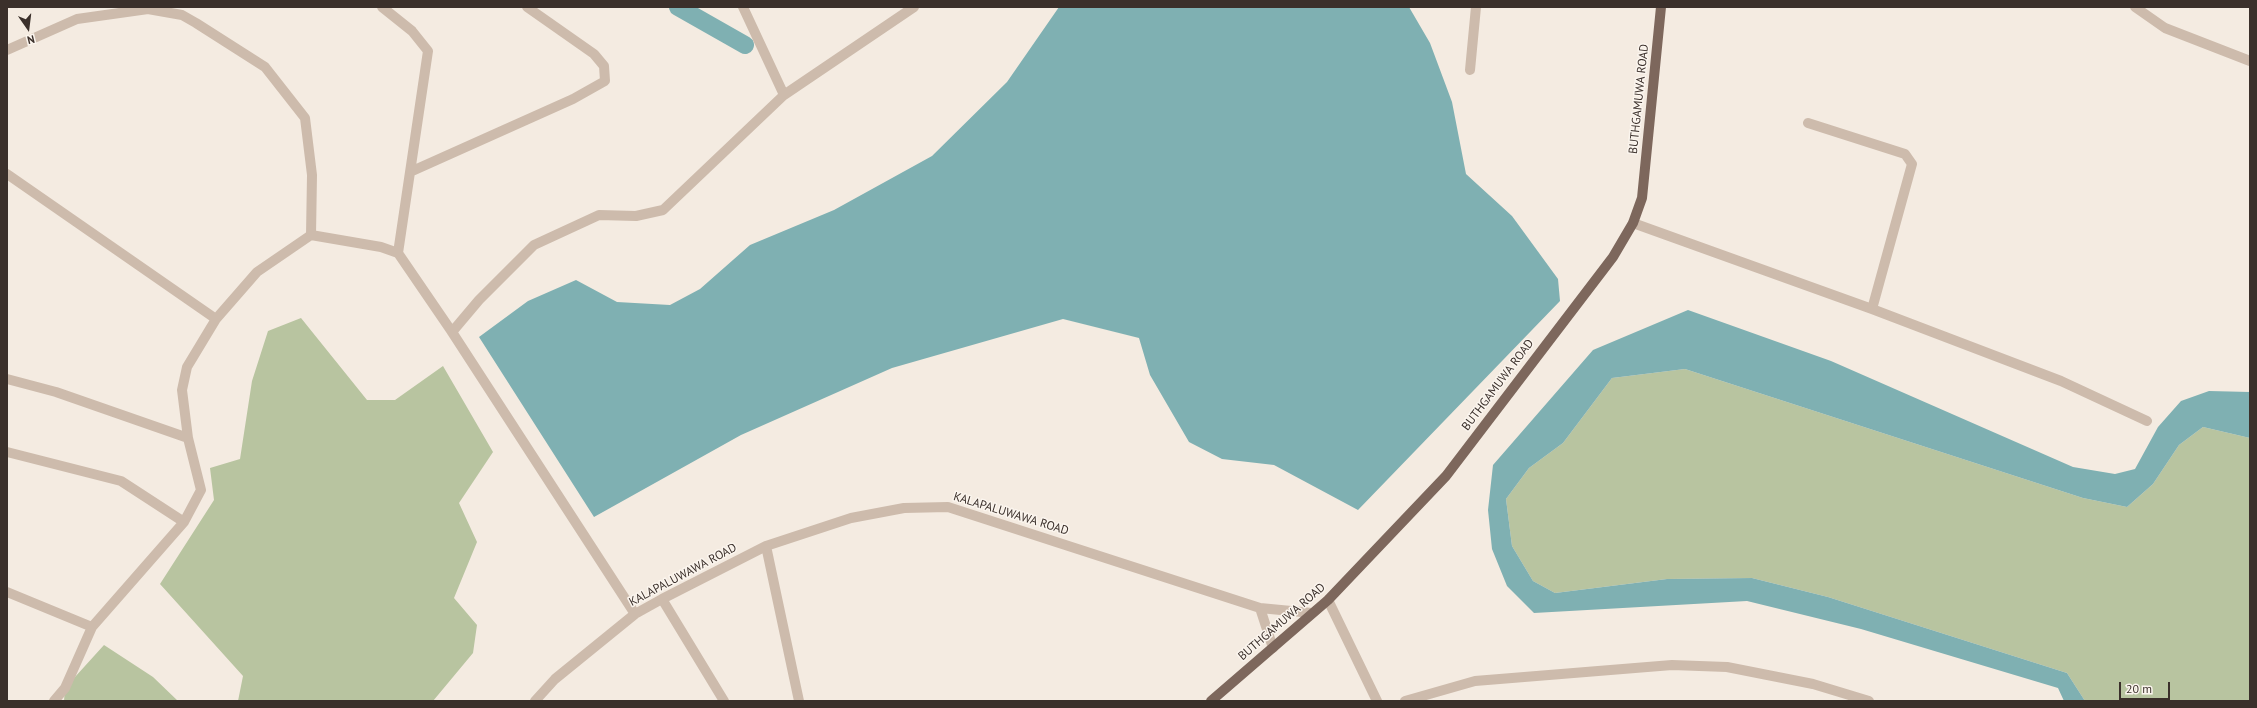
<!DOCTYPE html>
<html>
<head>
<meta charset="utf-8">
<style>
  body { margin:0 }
  #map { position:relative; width:2257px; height:708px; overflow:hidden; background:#f4ebe1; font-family:"PT Sans",sans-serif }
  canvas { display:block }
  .frame { position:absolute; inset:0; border:8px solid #3b302b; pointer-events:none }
  .north { position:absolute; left:8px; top:8px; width:40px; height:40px; -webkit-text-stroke:3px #fbf5ee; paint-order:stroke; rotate:166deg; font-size:11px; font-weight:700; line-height:16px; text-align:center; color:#3b302b }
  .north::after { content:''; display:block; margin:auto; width:14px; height:18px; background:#3b302b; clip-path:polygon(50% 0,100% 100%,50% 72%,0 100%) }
  .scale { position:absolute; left:2119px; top:682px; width:51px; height:18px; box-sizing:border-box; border:2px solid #3b302b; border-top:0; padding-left:5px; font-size:12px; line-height:14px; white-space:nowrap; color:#3b302b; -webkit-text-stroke:3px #fbf5ee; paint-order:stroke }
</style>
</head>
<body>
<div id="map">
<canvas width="2257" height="708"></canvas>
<div class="frame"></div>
<div class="north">N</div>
<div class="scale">20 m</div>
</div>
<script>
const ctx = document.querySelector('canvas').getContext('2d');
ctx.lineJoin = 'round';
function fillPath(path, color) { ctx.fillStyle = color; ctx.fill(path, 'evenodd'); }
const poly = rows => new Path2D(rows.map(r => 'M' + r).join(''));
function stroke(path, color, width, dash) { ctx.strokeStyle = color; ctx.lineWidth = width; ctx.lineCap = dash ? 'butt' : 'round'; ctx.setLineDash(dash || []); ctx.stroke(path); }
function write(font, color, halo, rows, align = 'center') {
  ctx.font = font + ' "PT Sans",sans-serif'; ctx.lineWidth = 3; ctx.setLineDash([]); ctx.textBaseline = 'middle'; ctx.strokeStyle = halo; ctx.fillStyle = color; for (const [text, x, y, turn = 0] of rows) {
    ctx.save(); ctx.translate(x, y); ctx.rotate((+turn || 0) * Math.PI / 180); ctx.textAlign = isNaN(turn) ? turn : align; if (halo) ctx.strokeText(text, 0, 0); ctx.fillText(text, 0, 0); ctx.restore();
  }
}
const green = poly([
  [301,318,367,400,395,400,443,366,493,452,459,503,477,542,454,598,477,625,473,653,433,701,238,701,243,676,160,584,214,500,210,468,240,459,252,381,268,331],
  [1685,369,2083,498,2127,507,2153,484,2179,445,2203,427,2250,438,2250,701,2085,701,2067,673,1828,597,1752,578,1667,579,1555,593,1533,581,1512,546,1506,499,1529,468,1563,443,1612,378],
  [104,645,153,677,178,701,64,701,65,688]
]);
const water = poly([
  [1059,7,1409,7,1430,43,1452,102,1466,174,1512,216,1558,279,1560,301,1358,510,1274,465,1222,459,1189,442,1150,375,1139,338,1063,319,892,368,741,435,594,517,479,337,528,301,576,280,617,302,670,305,700,289,750,245,834,210,932,156,1007,82],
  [1688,310,1831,361,2073,467,2115,474,2135,469,2158,427,2181,401,2209,391,2250,392,2250,438,2203,427,2179,445,2153,484,2127,507,2083,498,1685,369,1612,378,1563,443,1529,468,1506,499,1512,546,1533,581,1555,593,1667,579,1752,578,1828,597,2067,673,2085,701,2064,701,2058,688,1861,629,1747,601,1534,613,1507,586,1492,549,1488,510,1493,465,1593,350]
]);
const canal = poly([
  [678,7,745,45]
]);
const minor = poly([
  [382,7,412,31,428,51,398,253,452,332,635,614],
  [743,7,784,95],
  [2135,7,2165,28,2250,61],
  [7,50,77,19,148,9,182,15,196,23,265,67,305,118,312,175,311,235],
  [1470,70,1476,7],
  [1808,123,1905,154,1912,164,1872,309],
  [410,172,573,99,605,81,604,66,594,54,527,7],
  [7,174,216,319],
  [1633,223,1872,309,2061,381,2147,421],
  [452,332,479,300,534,245,599,215,636,216,663,210,784,95,914,7],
  [7,379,56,392,188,438],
  [7,452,121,481,184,522],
  [766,546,799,701],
  [7,592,92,627],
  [662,599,724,701],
  [1328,600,1377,701],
  [1260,608,1273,648],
  [54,701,65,688,92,627,184,522,201,490,188,438,182,390,187,367,216,319,257,272,311,235,381,247,398,253],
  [535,701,555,679,635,614,662,599,766,546,851,518,904,508,948,507,1260,608,1312,613],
  [1405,701,1475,681,1672,665,1727,667,1813,684,1869,701]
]);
const major = poly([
  [1211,701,1328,600,1446,476,1613,257,1633,223,1642,198,1661,7]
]);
const streetNames = [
  ["BUTHGAMUWA ROAD",1639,99,-84],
  ["BUTHGAMUWA ROAD",1498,385,-53],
  ["KALAPALUWAWA ROAD",1011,514,17],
  ["KALAPALUWAWA ROAD",683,575,-28],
  ["BUTHGAMUWA ROAD",1282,622,-41]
];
fillPath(green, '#b8c4a0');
fillPath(water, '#7fb0b2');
stroke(canal, '#7fb0b2', 18);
stroke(minor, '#cdbbac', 10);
stroke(major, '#7d675c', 10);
write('12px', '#3b302b', '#fbf5ee', streetNames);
</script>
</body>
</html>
